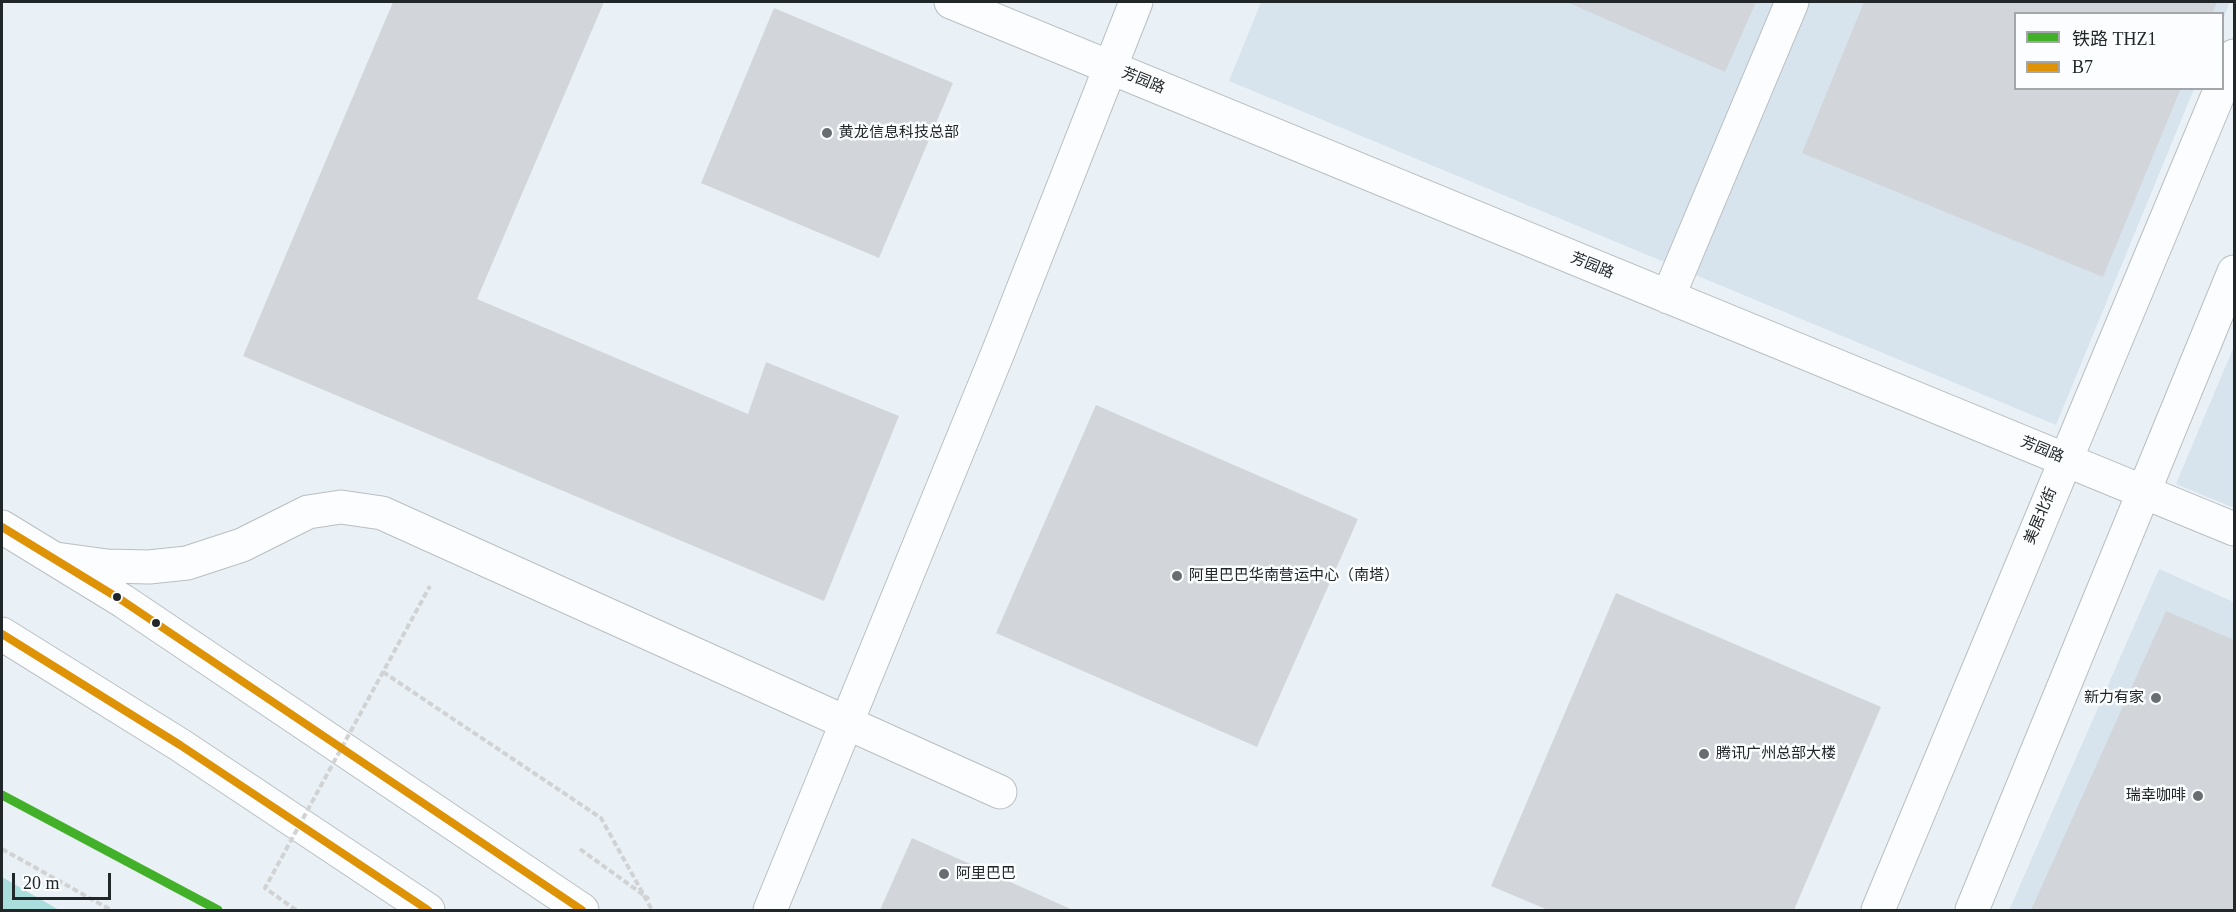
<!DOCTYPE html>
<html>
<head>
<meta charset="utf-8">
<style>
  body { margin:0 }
  #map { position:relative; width:2236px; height:912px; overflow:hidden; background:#eaf1f6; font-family:"Times New Roman","Noto Sans SC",serif }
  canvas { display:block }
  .frame { position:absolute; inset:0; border:3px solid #212629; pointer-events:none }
  .legend { position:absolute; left:2014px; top:12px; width:210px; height:78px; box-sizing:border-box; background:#fbfdff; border:2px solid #a4a7a9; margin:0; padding:8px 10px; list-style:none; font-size:18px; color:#212629 }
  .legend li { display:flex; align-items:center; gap:12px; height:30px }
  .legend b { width:30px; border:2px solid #a4a7a9 }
  .scale { position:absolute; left:12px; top:873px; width:99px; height:27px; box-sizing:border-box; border:3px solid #212629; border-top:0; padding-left:8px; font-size:18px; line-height:21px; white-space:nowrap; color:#212629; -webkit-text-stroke:4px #fbfdff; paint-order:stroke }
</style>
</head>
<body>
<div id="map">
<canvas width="2236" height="912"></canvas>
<div class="frame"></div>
<ul class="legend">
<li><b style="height:8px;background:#43b02a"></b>铁路 THZ1</li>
<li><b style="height:8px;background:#de9206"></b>B7</li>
</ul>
<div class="scale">20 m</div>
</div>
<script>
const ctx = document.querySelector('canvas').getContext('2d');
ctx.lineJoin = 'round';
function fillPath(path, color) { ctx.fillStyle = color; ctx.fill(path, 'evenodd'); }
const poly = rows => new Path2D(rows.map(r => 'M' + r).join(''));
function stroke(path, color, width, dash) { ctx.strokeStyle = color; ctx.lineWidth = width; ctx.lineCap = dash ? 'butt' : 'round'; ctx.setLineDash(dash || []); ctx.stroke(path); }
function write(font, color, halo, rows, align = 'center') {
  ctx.font = font + ' "Times New Roman","Noto Sans SC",serif'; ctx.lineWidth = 5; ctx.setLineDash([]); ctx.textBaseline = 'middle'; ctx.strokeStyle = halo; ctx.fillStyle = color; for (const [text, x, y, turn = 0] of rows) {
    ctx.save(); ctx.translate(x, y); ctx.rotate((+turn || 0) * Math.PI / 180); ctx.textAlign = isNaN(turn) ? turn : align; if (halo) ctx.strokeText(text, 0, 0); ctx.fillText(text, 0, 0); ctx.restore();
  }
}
const built = poly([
  [1261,2,2230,2,2223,20,2222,14,2016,14,2016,88,2194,89,2056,425,1229,81],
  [2234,346,2234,508,2176,484],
  [2159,569,2234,602,2234,910,2009,910]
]);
const water = poly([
  [2,877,59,910,2,910]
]);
const building = poly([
  [393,2,604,2,477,299,748,414,766,362,899,416,824,601,243,356],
  [1567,2,1756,2,1725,72],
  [1864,2,2217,2,2212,14,2016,14,2016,88,2181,88,2103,277,1802,153],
  [774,8,953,83,879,258,701,183],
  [1096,405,1358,519,1257,747,996,633],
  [1616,593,1881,707,1794,910,1548,910,1491,886],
  [2166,611,2234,640,2234,910,2031,910],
  [912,838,1073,910,880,910]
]);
const path = poly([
  [2,849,111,910],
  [580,849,649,899]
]);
const minor = poly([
  [951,2,2234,529],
  [2222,85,2234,56],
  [1668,297,1792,2],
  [56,559,107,566,149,567,187,563,242,545,308,512,341,507,382,513,1000,792],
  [770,910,999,350,1136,2],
  [1878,910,2221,88],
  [1972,910,2234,272]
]);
const major = poly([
  [2,527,123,601,582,910],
  [2,634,180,745,428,910]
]);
const pathBridge = poly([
  [383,672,601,818,652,910],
  [296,910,265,888,430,586]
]);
const bus1 = poly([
  [2,527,123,601,582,910],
  [2,634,180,745,428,910]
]);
const rail1 = poly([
  [2,795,218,910]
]);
const markers = [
  [827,133,6,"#676d71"],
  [1177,576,6,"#676d71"],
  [117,597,5,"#212629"],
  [156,623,5,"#212629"],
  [2156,698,6,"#676d71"],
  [1704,754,6,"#676d71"],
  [2198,796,6,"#676d71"],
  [944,874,6,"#676d71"]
];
const streetNames = [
  ["芳园路",1143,81,22],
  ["芳园路",1592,266,22],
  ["芳园路",2042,450,22],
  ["美居北街",2041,516,-67]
];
const poiNames = [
  ["黄龙信息科技总部",839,133],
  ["阿里巴巴华南营运中心（南塔）",1189,576],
  ["新力有家",2144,698,"right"],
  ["腾讯广州总部大楼",1716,754],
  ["瑞幸咖啡",2186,796,"right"],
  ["阿里巴巴",956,874]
];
fillPath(built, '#d7e4ed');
fillPath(water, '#aadedc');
fillPath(building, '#d2d6da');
stroke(minor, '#b9bec2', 35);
stroke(major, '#b9bec2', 35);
stroke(path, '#d0d2d3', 4, [6, 3]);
stroke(minor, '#fcfdfe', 33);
stroke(major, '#fcfdfe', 33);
stroke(pathBridge, '#d0d2d3', 4, [6, 3]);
stroke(bus1, '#de9206', 8);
stroke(rail1, '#43b02a', 9);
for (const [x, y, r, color] of markers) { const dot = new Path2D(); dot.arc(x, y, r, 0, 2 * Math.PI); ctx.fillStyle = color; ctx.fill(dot); stroke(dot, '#fbfdff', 2); }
write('15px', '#212629', '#fbfdff', streetNames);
write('15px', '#212629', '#fbfdff', poiNames, 'left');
</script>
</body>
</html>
